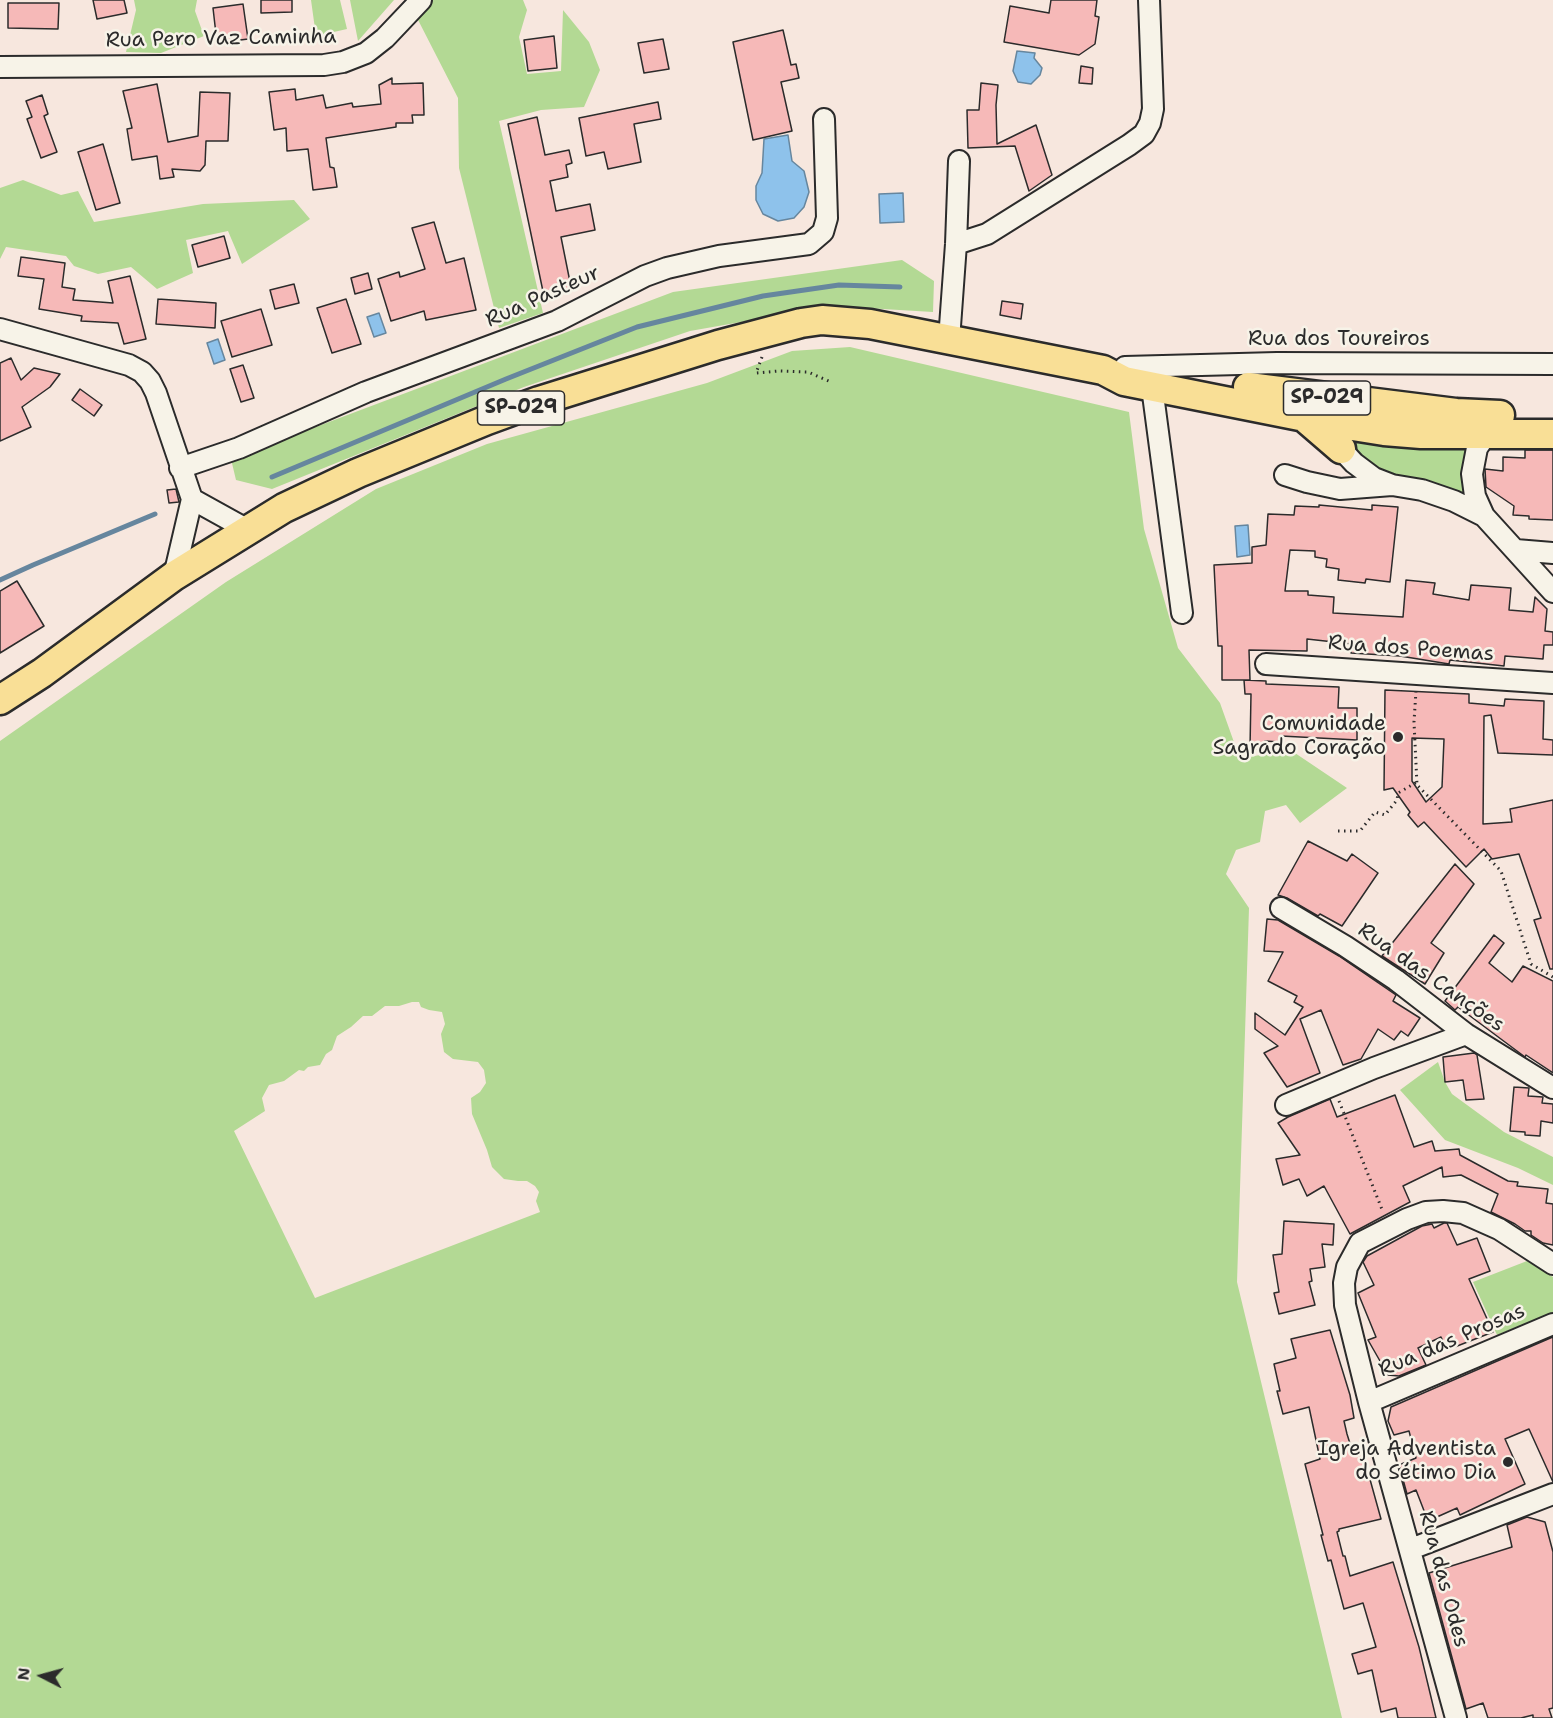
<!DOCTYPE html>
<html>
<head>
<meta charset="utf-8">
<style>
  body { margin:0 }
  #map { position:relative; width:1553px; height:1718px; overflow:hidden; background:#f7e7de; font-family:"Shantell Sans",sans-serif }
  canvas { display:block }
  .north { position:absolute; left:12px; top:1646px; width:60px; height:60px; -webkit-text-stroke:4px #f7f3e8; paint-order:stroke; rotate:276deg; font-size:16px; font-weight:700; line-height:24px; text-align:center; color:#2b2b2b }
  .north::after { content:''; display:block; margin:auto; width:21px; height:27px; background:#2b2b2b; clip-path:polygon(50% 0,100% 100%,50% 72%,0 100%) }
</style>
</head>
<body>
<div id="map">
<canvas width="1553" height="1718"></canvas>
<div class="north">N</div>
</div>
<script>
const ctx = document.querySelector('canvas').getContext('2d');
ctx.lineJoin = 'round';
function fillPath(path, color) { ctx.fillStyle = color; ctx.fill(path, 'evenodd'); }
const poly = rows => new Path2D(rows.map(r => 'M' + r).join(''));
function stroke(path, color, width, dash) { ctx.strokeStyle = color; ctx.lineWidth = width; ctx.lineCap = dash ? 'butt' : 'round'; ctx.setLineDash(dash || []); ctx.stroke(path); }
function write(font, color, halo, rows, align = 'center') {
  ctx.font = font + ' "Shantell Sans",sans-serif'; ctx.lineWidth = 5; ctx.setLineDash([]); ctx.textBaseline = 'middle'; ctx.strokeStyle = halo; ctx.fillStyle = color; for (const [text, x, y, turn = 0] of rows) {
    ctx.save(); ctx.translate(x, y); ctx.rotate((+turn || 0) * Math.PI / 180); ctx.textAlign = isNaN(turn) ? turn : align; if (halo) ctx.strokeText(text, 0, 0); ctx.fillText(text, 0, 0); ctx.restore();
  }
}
const green = poly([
  [134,0,197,0,195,11,204,36,161,53,126,52,136,10],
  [311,0,340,0,347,29,316,36],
  [350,0,394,0,358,41],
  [428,0,523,0,527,10,519,37,527,74,561,71,563,10,589,42,600,70,584,107,541,110,499,121,543,313,499,328,459,168,458,98,415,14],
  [23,180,61,195,78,191,94,222,203,204,294,200,310,219,242,264,228,231,186,240,193,273,157,289,131,267,98,274,74,266,66,256,6,247,0,259,0,188],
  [902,260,934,281,933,312,832,306,690,331,524,387,272,489,236,480,231,459,673,292],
  [850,347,1129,412,1144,529,1178,648,1220,703,1240,759,1289,749,1347,788,1300,823,1286,805,1265,811,1260,842,1236,850,1226,874,1249,908,1237,1282,1342,1718,0,1718,0,741,226,582,376,489,487,444,707,383,792,351],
  [412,1002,419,1002,421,1007,429,1010,442,1012,445,1024,441,1034,444,1052,453,1059,478,1062,484,1070,486,1083,480,1092,471,1098,472,1114,487,1150,492,1167,504,1179,518,1181,527,1181,535,1186,539,1192,536,1201,540,1212,315,1298,234,1131,265,1111,262,1098,269,1085,284,1081,299,1070,304,1071,308,1067,320,1065,326,1054,332,1050,337,1036,351,1027,363,1016,372,1016,385,1006,399,1006],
  [1340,424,1477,448,1484,516,1354,463],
  [1438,1062,1445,1082,1452,1094,1504,1132,1553,1157,1553,1185,1518,1168,1445,1140,1400,1090],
  [1527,1261,1553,1277,1553,1312,1497,1335,1473,1282]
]);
const water = poly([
  [1017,51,1035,53,1034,58,1042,68,1040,75,1031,84,1018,82,1013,71,1017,51],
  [788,135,792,161,804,171,809,192,804,207,794,218,778,221,763,214,756,200,756,186,762,173,764,139,788,135],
  [903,193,904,222,880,223,879,194,903,193],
  [379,313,386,333,374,337,367,317,379,313],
  [218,339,225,360,214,364,207,343,218,339],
  [1248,525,1250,555,1237,557,1235,526,1248,525]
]);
const stream = poly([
  [272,477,506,379,637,327,763,296,839,285,900,287],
  [0,580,33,565,155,514]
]);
const building = poly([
  [93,0,124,0,127,13,97,19,93,0],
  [261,0,292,0,292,12,261,13,261,0],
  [1051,0,1097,0,1095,16,1099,17,1095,44,1079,55,1004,42,1010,6,1049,13,1051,0],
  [8,3,59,3,58,29,8,28,8,3],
  [243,4,248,39,217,43,213,8,243,4],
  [783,30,791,65,796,64,799,78,781,82,792,131,753,140,733,42,783,30],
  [554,36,557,68,528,71,524,40,554,36],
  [663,39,669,69,644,73,638,43,663,39],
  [1081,66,1093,68,1092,84,1079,83,1081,66],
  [392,78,392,84,423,83,424,115,412,115,413,123,396,123,396,127,326,138,330,167,334,168,337,187,313,190,308,149,287,151,286,128,274,130,269,92,295,89,296,100,323,95,326,108,352,103,353,107,381,104,379,85,392,78],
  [981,83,998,85,996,105,997,144,1036,125,1052,175,1029,191,1015,146,968,148,967,110,979,110,981,83],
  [157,84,168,142,198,136,200,92,230,93,228,141,206,141,205,165,200,171,172,169,174,177,160,179,157,156,132,160,127,129,132,128,123,91,157,84],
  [42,95,48,114,44,116,57,152,41,158,27,119,32,117,26,101,42,95],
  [658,102,661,119,634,124,641,162,608,169,604,152,586,156,579,118,658,102],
  [537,117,545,155,569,150,572,163,566,165,568,177,550,181,556,211,590,204,595,230,561,237,571,287,545,301,508,124,537,117],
  [103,144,120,203,96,210,78,152,103,144],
  [434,222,446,263,464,258,476,310,426,320,424,311,391,321,378,279,399,272,400,277,425,269,412,228,434,222],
  [224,236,230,258,198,267,192,245,224,236],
  [21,257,65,263,62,287,75,289,73,300,113,303,108,281,130,276,146,339,124,344,118,323,81,321,82,316,39,309,44,279,18,276,21,257],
  [368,273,372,289,355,294,351,278,368,273],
  [294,284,299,303,275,309,270,290,294,284],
  [158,299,216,303,215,328,156,324,158,299],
  [346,299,361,344,332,353,317,308,346,299],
  [1002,301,1023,304,1021,319,1000,315,1002,301],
  [261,309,272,345,232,357,221,321,261,309],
  [11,358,21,380,34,368,60,374,50,387,22,407,31,427,0,441,0,363,11,358],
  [243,365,254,398,241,402,230,369,243,365],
  [80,389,102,405,94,416,72,400,80,389],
  [1525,450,1553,450,1553,520,1529,519,1529,516,1513,515,1514,506,1486,487,1485,469,1503,471,1503,457,1525,458,1525,450],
  [176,489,179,502,169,503,167,490,176,489],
  [1319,505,1372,510,1372,505,1398,507,1390,582,1366,579,1365,583,1338,580,1339,569,1326,567,1327,559,1315,557,1315,551,1290,550,1285,591,1308,591,1308,595,1334,597,1333,613,1403,617,1406,580,1435,583,1433,594,1469,600,1471,585,1511,588,1509,610,1533,612,1535,597,1547,609,1545,631,1553,632,1553,645,1544,645,1543,659,1505,656,1504,666,1450,660,1449,664,1400,656,1351,653,1352,644,1307,639,1307,651,1249,650,1250,680,1222,680,1222,646,1218,646,1214,565,1252,563,1252,547,1266,545,1268,514,1294,515,1295,506,1319,507,1319,505],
  [17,581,44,626,0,653,0,591,17,581],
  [1244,680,1266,681,1266,684,1339,687,1338,708,1357,708,1357,740,1281,736,1280,742,1265,741,1265,750,1250,748,1251,694,1245,694,1244,680],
  [1385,690,1469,694,1469,703,1504,706,1505,699,1544,701,1543,739,1553,740,1553,755,1498,753,1491,715,1484,716,1483,824,1512,822,1510,809,1553,800,1553,969,1550,969,1534,920,1541,918,1519,854,1492,859,1484,849,1466,867,1424,822,1418,827,1408,815,1410,812,1393,788,1384,790,1385,690],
  [1412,738,1444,739,1442,787,1426,802,1412,781,1412,738],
  [1308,841,1347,861,1352,854,1378,873,1342,926,1320,914,1318,916,1287,898,1278,895,1308,841],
  [1455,864,1474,884,1431,943,1444,953,1425,984,1382,956,1455,864],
  [1267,919,1278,920,1339,956,1396,995,1393,1001,1420,1018,1408,1036,1401,1031,1394,1040,1378,1029,1361,1059,1343,1065,1321,1010,1300,1019,1320,1073,1287,1087,1264,1053,1278,1046,1255,1029,1255,1013,1285,1035,1303,1007,1294,1002,1297,996,1268,981,1283,952,1264,951,1267,919],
  [1494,935,1504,943,1489,963,1512,982,1523,966,1553,981,1553,1073,1526,1055,1525,1057,1517,1051,1458,1007,1455,1010,1445,1001,1494,935],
  [1474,1053,1477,1055,1484,1099,1466,1100,1463,1080,1445,1082,1443,1057,1474,1053],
  [1514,1087,1529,1088,1528,1096,1543,1097,1542,1103,1553,1104,1553,1123,1541,1121,1540,1136,1525,1135,1525,1132,1510,1131,1514,1087],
  [1395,1095,1414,1147,1432,1141,1435,1151,1459,1149,1460,1155,1508,1181,1518,1182,1517,1186,1548,1189,1546,1203,1553,1204,1553,1245,1543,1243,1531,1235,1531,1231,1525,1231,1515,1224,1491,1212,1498,1194,1461,1175,1443,1177,1442,1167,1403,1186,1410,1202,1350,1234,1324,1186,1307,1196,1299,1179,1283,1185,1276,1159,1300,1155,1278,1123,1288,1117,1330,1099,1337,1117,1395,1095],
  [1284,1221,1334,1224,1333,1245,1322,1244,1325,1267,1310,1269,1312,1281,1309,1282,1315,1305,1279,1314,1274,1293,1279,1292,1273,1255,1282,1254,1284,1221],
  [1444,1223,1447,1223,1457,1245,1477,1238,1490,1271,1469,1279,1493,1332,1447,1350,1441,1337,1418,1348,1426,1365,1399,1376,1388,1375,1368,1340,1376,1337,1358,1293,1374,1285,1363,1262,1367,1256,1422,1226,1432,1224,1434,1228,1444,1223],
  [1330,1330,1350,1395,1354,1418,1344,1421,1347,1434,1352,1450,1361,1447,1381,1519,1339,1529,1339,1531,1337,1532,1343,1556,1345,1556,1350,1576,1393,1562,1419,1647,1436,1718,1398,1718,1396,1708,1381,1712,1372,1670,1358,1674,1352,1654,1376,1647,1363,1603,1344,1609,1331,1560,1328,1561,1321,1535,1323,1535,1305,1464,1320,1459,1309,1407,1283,1414,1277,1391,1280,1391,1274,1364,1296,1358,1291,1339,1330,1330],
  [1553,1337,1553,1482,1529,1429,1505,1439,1525,1484,1460,1515,1457,1508,1428,1521,1416,1490,1407,1494,1399,1465,1416,1458,1409,1431,1394,1435,1388,1421,1391,1407,1553,1337],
  [1527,1517,1545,1522,1553,1552,1553,1708,1549,1709,1552,1718,1533,1718,1533,1715,1521,1718,1488,1718,1483,1703,1466,1709,1429,1573,1512,1547,1507,1525,1527,1517]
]);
const path = poly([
  [762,357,756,373,779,371,808,372,831,382],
  [1416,691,1414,722,1417,785,1501,871,1531,964,1553,977],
  [1338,831,1360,831,1375,812,1385,815,1397,800,1398,793,1417,782],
  [1339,1101,1383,1212]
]);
const minor = poly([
  [0,67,324,65,343,62,366,53,385,38,421,0],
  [956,244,987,234,1129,145,1144,134,1150,123,1153,109,1149,0],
  [0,329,129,365,142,372,150,381,156,393,192,499,174,576],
  [949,340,956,244,959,161],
  [1125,367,1277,363,1553,364],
  [1152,387,1182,613],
  [1341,436,1341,449,1354,463,1374,478,1392,485,1422,490,1454,501,1484,516,1553,592],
  [180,468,239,448,366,392,557,321,645,276,667,268,719,256,809,244,823,232,827,218,824,119],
  [1285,475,1307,482,1340,489,1392,485],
  [192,499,248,530],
  [1484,516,1475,496,1472,474,1477,448,1488,432],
  [1516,550,1553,553],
  [1266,664,1553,683],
  [1281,908,1345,946,1396,980,1466,1034,1553,1088],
  [1286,1105,1374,1068,1466,1034],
  [1369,1402,1553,1324],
  [1411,1549,1553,1494],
  [1456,1718,1369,1402,1345,1305,1344,1283,1347,1267,1360,1243,1407,1219,1426,1212,1443,1211,1463,1213,1499,1229,1553,1264]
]);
const highway = poly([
  [1248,387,1456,413,1500,415],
  [1305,418,1341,449],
  [0,700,42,673,174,576,284,508,358,473,487,420,539,401,718,345,801,323,822,320,870,324,1103,370,1124,381,1340,424,1384,431,1421,434,1553,434]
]);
const markers = [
  [1398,737,6,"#2b2b2b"],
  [1508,1462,6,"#2b2b2b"]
];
const shields = [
  [1327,398,87],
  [521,408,87]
];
const shieldNames = [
  ["SP-029",1327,398],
  ["SP-029",521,408]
];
const streetNames = [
  ["Rua Pero Vaz Caminha",221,39,-1],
  ["Rua Pasteur",543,297,-24],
  ["Rua dos Toureiros",1339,340],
  ["Rua dos Poemas",1411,649,4],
  ["Rua das Canções",1431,978,35],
  ["Rua das Prosas",1452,1341,-23],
  ["Rua das Odes",1443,1579,75]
];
const poiNames = [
  ["Comunidade",1386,725],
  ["Sagrado Coração",1386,749],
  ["Igreja Adventista",1496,1450],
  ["do Sétimo Dia",1496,1474]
];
fillPath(green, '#b3d994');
fillPath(water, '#8ec2eb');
stroke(water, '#66869e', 1.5);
stroke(stream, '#66869e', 5);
fillPath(building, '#f6b9b8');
stroke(building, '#2b2b2b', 1.5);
stroke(minor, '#2b2b2b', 24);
stroke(highway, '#2b2b2b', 33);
stroke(path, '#2b2b2b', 3, [1.5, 4.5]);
stroke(minor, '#f7f3e8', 20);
stroke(highway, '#f9df96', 28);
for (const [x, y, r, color] of markers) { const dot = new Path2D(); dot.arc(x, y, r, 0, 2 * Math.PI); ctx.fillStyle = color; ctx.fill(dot); stroke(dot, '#f7f3e8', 2); }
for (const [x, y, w] of shields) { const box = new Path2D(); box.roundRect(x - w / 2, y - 17, w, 34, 4.5); ctx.fillStyle = '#f7f3e8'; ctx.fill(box); stroke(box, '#2b2b2b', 1.5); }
write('bold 20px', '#2b2b2b', null, shieldNames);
write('21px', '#2b2b2b', '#f7f3e8', streetNames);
write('21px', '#2b2b2b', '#f7f3e8', poiNames, 'right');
</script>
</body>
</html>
